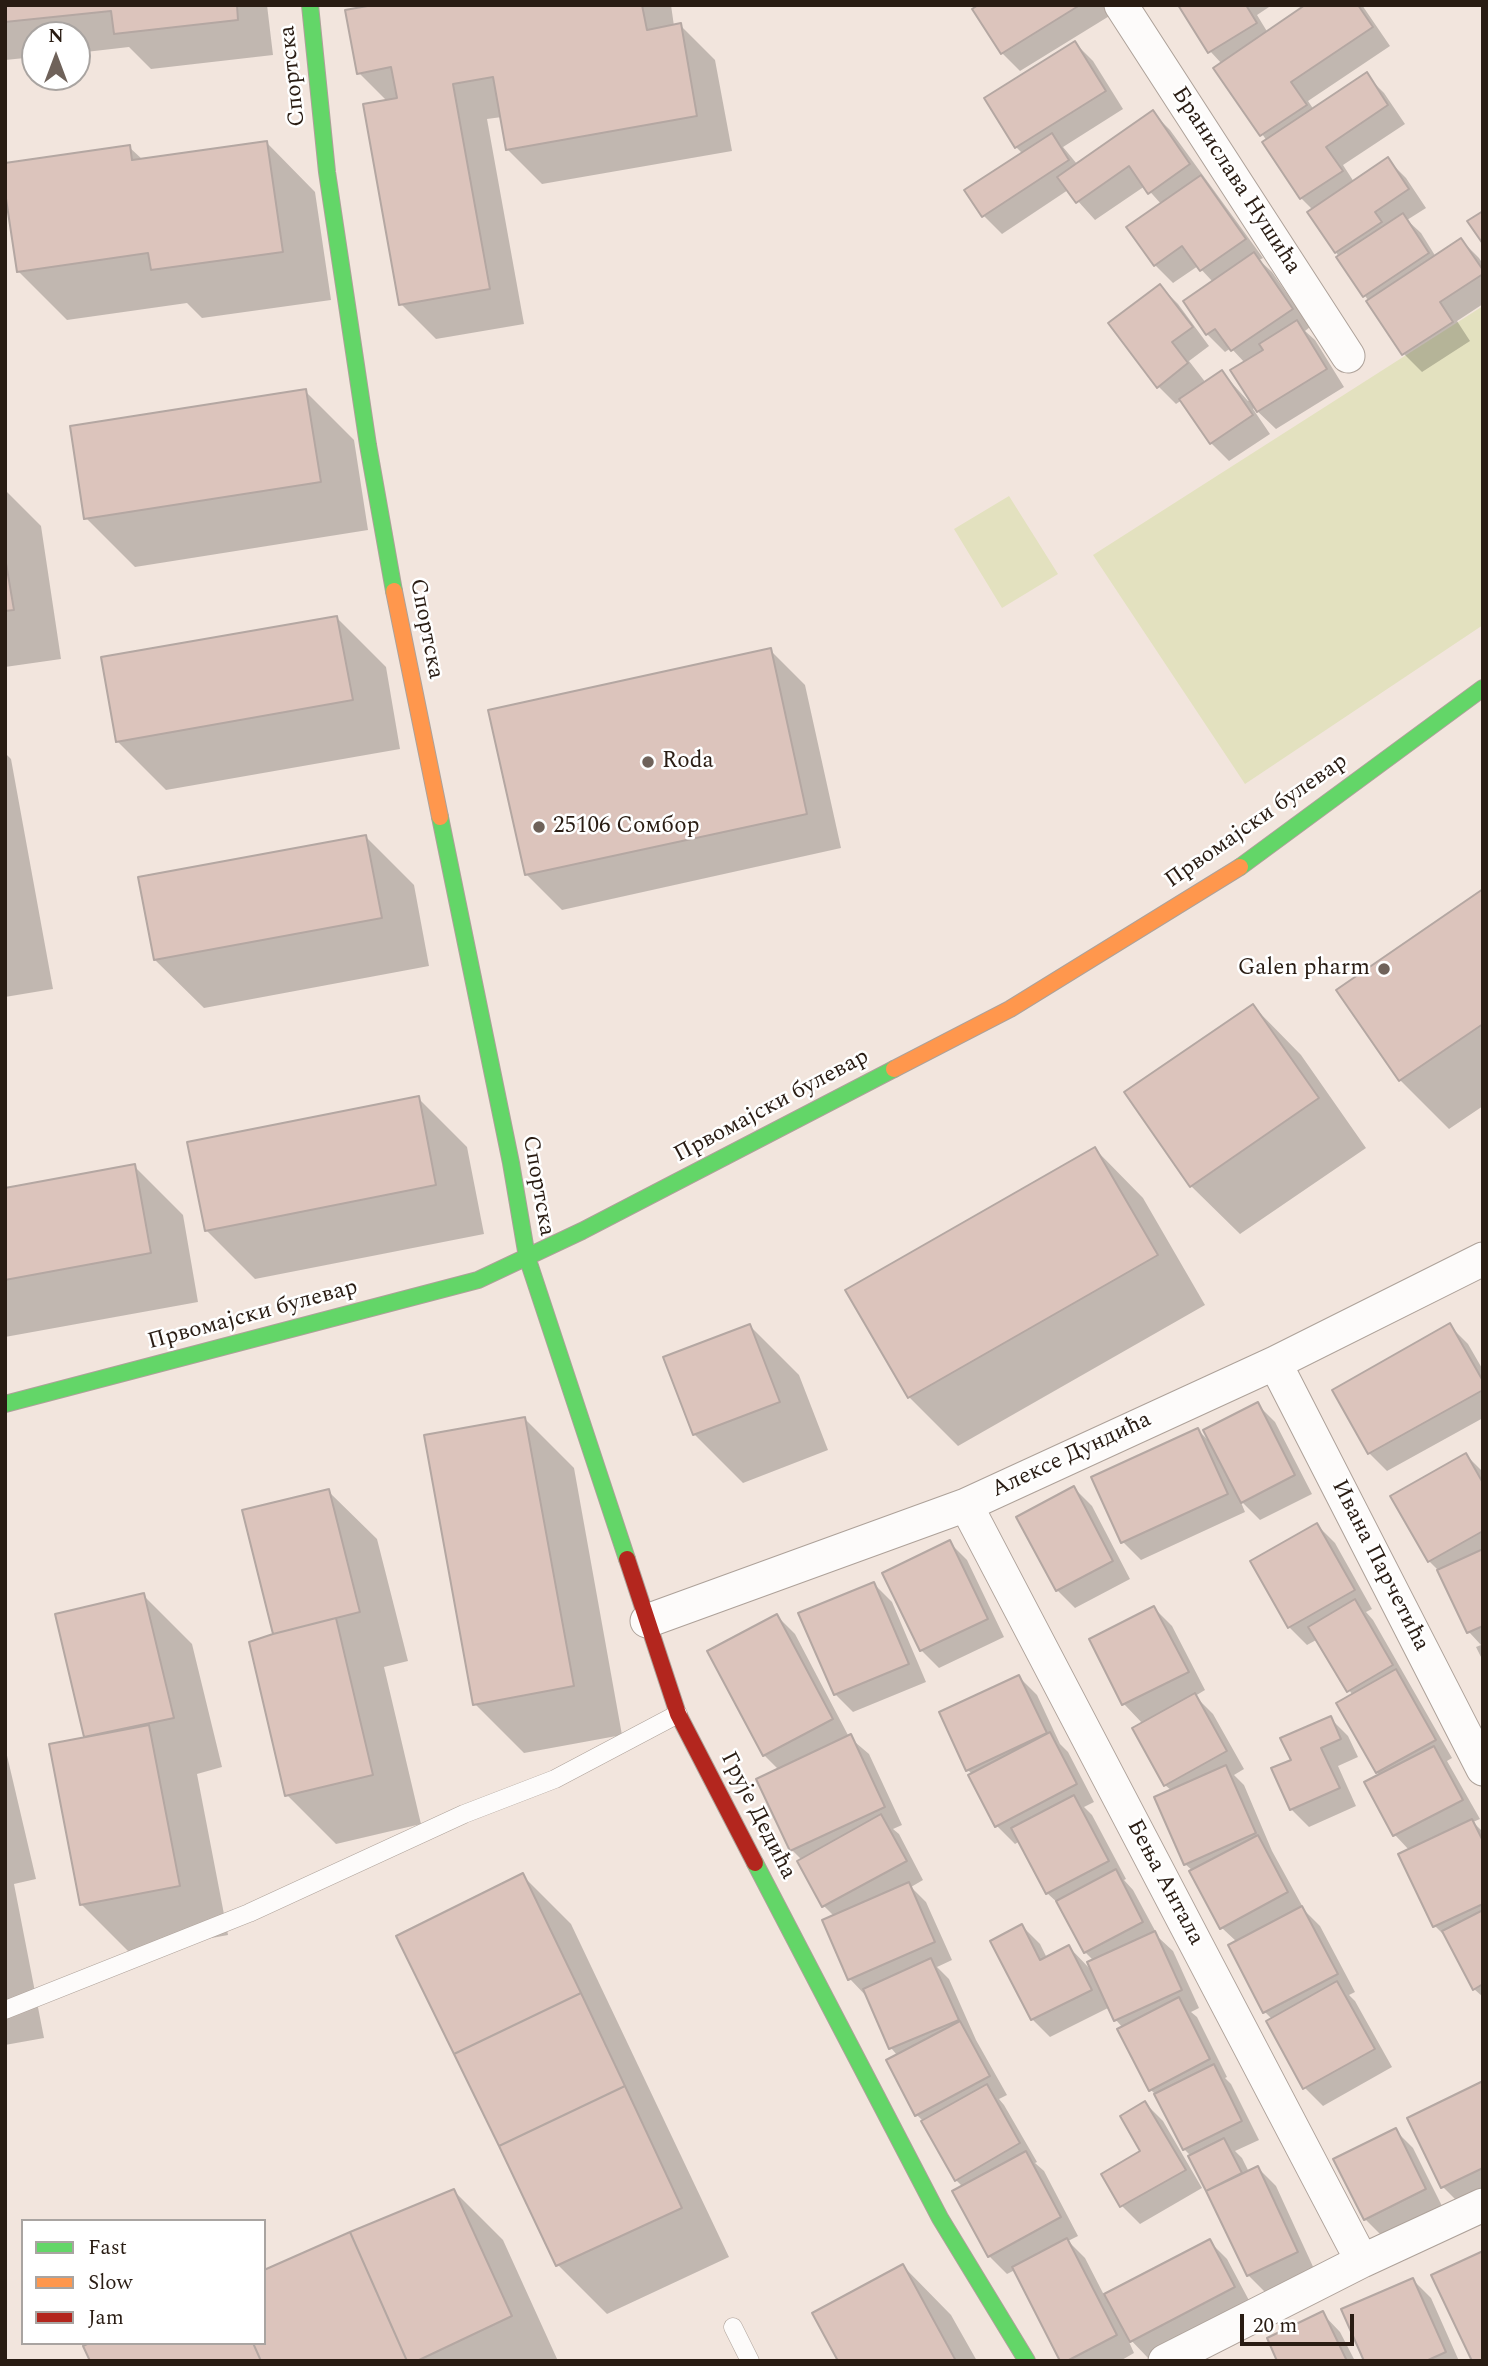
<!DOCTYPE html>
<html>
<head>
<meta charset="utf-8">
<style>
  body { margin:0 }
  #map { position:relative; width:1488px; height:2366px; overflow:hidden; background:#f2e5dd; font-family:Spectral,serif }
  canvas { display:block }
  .frame { position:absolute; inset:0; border:7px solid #291c13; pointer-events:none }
  .legend { position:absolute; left:21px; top:2219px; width:245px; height:126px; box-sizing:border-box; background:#fff; border:2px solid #a9a4a1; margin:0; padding:9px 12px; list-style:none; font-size:21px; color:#291c13 }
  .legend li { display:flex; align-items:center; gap:14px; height:35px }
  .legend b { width:35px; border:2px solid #a9a4a1 }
  .north { position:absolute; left:21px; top:21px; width:70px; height:70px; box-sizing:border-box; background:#fff; border:2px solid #a9a4a1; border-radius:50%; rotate:0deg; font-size:19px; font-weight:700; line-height:28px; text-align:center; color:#291c13 }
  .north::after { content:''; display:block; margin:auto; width:24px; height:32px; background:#6f625a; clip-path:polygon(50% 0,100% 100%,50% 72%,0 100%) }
  .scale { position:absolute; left:1240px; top:2314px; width:114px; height:32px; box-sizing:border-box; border:4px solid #291c13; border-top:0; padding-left:9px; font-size:21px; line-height:24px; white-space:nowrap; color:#291c13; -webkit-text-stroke:5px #fff; paint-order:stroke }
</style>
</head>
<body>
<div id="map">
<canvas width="1488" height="2366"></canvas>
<div class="frame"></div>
<ul class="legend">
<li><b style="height:9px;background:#63d668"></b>Fast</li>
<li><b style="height:9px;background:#ff974d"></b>Slow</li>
<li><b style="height:9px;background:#b3261e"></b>Jam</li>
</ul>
<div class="north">N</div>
<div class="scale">20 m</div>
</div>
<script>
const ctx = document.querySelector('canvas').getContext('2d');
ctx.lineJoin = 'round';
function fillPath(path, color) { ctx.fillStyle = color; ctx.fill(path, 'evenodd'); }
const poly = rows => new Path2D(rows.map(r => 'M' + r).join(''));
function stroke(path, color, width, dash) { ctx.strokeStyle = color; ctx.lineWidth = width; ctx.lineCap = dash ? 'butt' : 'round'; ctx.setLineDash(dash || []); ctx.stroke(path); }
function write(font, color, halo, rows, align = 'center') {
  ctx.font = font + ' Spectral,serif'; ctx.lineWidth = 5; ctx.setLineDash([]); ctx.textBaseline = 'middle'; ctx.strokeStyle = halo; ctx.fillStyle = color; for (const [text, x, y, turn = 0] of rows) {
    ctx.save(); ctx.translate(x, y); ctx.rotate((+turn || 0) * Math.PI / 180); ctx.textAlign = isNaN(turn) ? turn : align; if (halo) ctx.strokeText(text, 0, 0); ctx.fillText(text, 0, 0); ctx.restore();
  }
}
const green = poly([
  [1483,306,1483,625,1245,784,1093,555],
  [1009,496,1058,574,1002,608,954,529]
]);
const shadow = poly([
  [5,5,267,5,273,55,151,69,129,47,77,53,77,35,35,35,35,57,5,60],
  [382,5,671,5,674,26,680,25,715,60,732,151,542,184,507,149,502,117,487,119,524,324,436,339,401,304,388,102,359,73],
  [977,5,1105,5,1111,15,1020,71,1002,53,974,9,978,7],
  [1180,5,1272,5,1257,15,1268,33,1308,5,1362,5,1390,46,1308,101,1314,110,1366,75,1384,93,1405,124,1343,165,1354,182,1388,160,1406,178,1426,208,1407,220,1421,233,1436,257,1461,240,1479,258,1483,264,1483,304,1457,321,1470,341,1422,372,1404,354,1309,212,1313,210,1301,198,1264,143,1267,141,1216,68,1222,64,1210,51],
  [1075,43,1093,61,1123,109,1063,147,1077,164,1152,112,1170,130,1263,258,1259,260,1272,272,1310,327,1305,331,1315,340,1344,387,1276,429,1254,408,1253,409,1270,434,1229,461,1211,443,1182,400,1176,404,1158,386,1160,286,1178,304,1209,346,1189,361,1206,383,1222,372,1248,401,1251,400,1245,363,1231,348,1225,352,1207,334,1213,282,1198,266,1173,283,1155,265,1162,205,1145,186,1095,220,1068,190,1002,234,984,216,967,190,1023,154,1016,147],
  [267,143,315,192,331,300,202,318,187,303,67,320,18,271,129,147,143,160],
  [305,391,354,440,368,530,135,567,86,518],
  [5,490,41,526,61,659,5,667],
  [337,618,386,667,400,749,166,790,117,741],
  [770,650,805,685,841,848,562,910,526,874],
  [5,753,11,759,53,989,5,997],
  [365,836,414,885,429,966,204,1008,155,960],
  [1483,891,1483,1106,1449,1129,1400,1080],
  [1253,1006,1301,1055,1366,1148,1240,1234,1191,1186],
  [418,1098,467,1147,484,1234,255,1279,206,1230],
  [1095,1149,1143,1198,1205,1305,958,1446,909,1397,848,1291],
  [134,1166,183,1215,198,1302,5,1337,5,1190],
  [750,1326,799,1375,828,1450,743,1483,694,1434],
  [1450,1326,1468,1344,1483,1370,1483,1418,1387,1471,1369,1453,1334,1390],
  [1257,1404,1275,1422,1312,1494,1260,1520,1240,1500,1245,1512,1141,1560,1123,1542,1198,1430,1211,1443],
  [525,1419,574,1468,622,1735,524,1753,475,1704],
  [1466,1455,1483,1472,1483,1661,1476,1647,1481,1645,1469,1632,1441,1573,1429,1561],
  [1074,1488,1092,1506,1130,1579,1075,1608,1057,1590],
  [328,1491,377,1539,408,1661,384,1667,421,1824,336,1844,287,1795,275,1635],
  [1317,1525,1335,1543,1372,1609,1366,1612,1373,1620,1452,1758,1447,1761,1480,1819,1473,1822,1483,1832,1483,1997,1474,1989,1450,1941,1435,1926,1401,1855,1410,1851,1395,1835,1367,1782,1380,1776,1377,1772,1353,1696,1318,1639,1307,1645,1289,1627],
  [949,1542,967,1560,1004,1637,939,1668,921,1650,884,1573],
  [874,1584,892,1602,926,1682,853,1712,835,1694],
  [143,1595,192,1644,222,1767,197,1774,228,1935,130,1953,81,1904,86,1739,57,1615],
  [1154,1608,1172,1626,1205,1690,1195,1696,1213,1714,1244,1769,1234,1775,1244,1785,1272,1851,1305,1911,1320,1926,1355,1992,1349,1995,1355,2001,1392,2067,1323,2106,1305,2088,1272,2019,1264,2011,1237,1942,1222,1928,1193,1871,1185,1864,1172,1791,1165,1785,1143,1724,1124,1704,1091,1640],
  [777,1616,795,1634,849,1737,869,1754,902,1825,893,1829,899,1834,923,1880,911,1887,926,1902,952,1960,937,1967,949,1979,976,2040,1007,2095,999,2099,1004,2105,1037,2162,1035,2163,1044,2171,1078,2236,1068,2241,1085,2258,1104,2295,1209,2241,1227,2259,1252,2306,1149,2359,1126,2335,1134,2353,1120,2361,1062,2361,1015,2270,1007,2274,989,2256,963,2187,956,2180,922,2120,916,2114,898,2056,891,2048,868,1998,850,1979,835,1917,824,1906,802,1860,792,1850,779,1770,764,1755],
  [1019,1677,1037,1695,1060,1744,1068,1752,1094,1802,1084,1807,1092,1815,1126,1879,1124,1880,1133,1890,1159,1938,1173,1951,1199,2008,1191,2012,1197,2017,1227,2077,1225,2078,1231,2084,1259,2140,1235,2151,1242,2158,1249,2172,1258,2168,1276,2186,1315,2271,1266,2293,1248,2275,1190,2155,1184,2149,1158,2097,1151,2090,1123,2028,1116,2020,1110,2007,1050,2037,1032,2019,1022,1926,1040,1944,1047,1958,1069,1947,1092,1971,1094,1961,1085,1952,1061,1906,1047,1893,1020,1841,1015,1844,997,1826,972,1774,968,1770],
  [1330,1718,1348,1736,1358,1757,1338,1766,1356,1806,1309,1827,1291,1809,1293,1760],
  [5,1747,36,1879,14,1884,44,2038,5,2045],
  [522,1875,571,1924,729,2257,607,2314,558,2265],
  [1483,2083,1483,2194,1461,2205,1443,2187],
  [1145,2103,1163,2121,1202,2188,1140,2224,1122,2206,1143,2152],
  [1395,2130,1413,2148,1443,2208,1383,2237,1365,2219],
  [454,2191,503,2240,558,2361,92,2361,264,2343],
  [903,2266,951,2315,977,2361,840,2361],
  [1413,2280,1431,2298,1459,2361,1366,2361],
  [1322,2313,1340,2332,1355,2361,1280,2361]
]);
const building = poly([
  [5,5,237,5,238,20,114,34,111,11,5,22,5,5],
  [373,5,642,5,647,30,681,23,697,116,506,150,493,77,453,84,490,289,399,305,363,104,397,98,391,67,357,74,345,10,373,5],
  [978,5,1080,5,1001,54,972,9,978,5],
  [1178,5,1246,5,1257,23,1208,53,1178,5],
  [1305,5,1358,5,1373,27,1291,82,1307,105,1260,136,1213,68,1305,5],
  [1075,41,1106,91,1015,148,984,98,1075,41],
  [1367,72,1388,105,1326,147,1343,171,1300,199,1262,142,1367,72],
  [1153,110,1190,164,1148,194,1129,166,1076,203,1057,177,1153,110],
  [1052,133,1069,160,982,217,964,190,1052,133],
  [267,141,283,252,151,270,148,253,17,272,5,192,5,163,130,145,132,160,267,141],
  [1388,157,1409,189,1375,212,1382,222,1335,253,1307,212,1388,157],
  [1201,175,1246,239,1200,271,1182,246,1154,266,1126,227,1201,175],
  [1483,211,1483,244,1467,221,1483,211],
  [1403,213,1429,253,1363,297,1336,257,1403,213],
  [1461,238,1483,270,1483,274,1440,302,1453,322,1402,355,1366,301,1461,238],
  [1254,252,1293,309,1231,351,1215,329,1206,335,1183,301,1254,252],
  [1160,284,1193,327,1172,342,1188,363,1157,388,1108,323,1160,284],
  [1297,320,1327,369,1257,412,1230,370,1263,350,1259,344,1297,320],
  [1222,370,1253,415,1210,444,1179,399,1222,370],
  [306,389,321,482,84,519,70,426,306,389],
  [5,557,14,610,5,611,5,557],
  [337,616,353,700,116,742,101,657,337,616],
  [771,648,807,814,525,875,488,710,771,648],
  [366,835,382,918,154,960,138,877,366,835],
  [1483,889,1483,1024,1399,1081,1336,990,1483,889],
  [1253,1004,1319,1098,1190,1187,1124,1092,1253,1004],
  [419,1096,436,1185,205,1231,187,1142,419,1096],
  [1095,1147,1158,1255,908,1398,845,1290,1095,1147],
  [135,1164,151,1253,5,1280,5,1188,135,1164],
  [1450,1323,1483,1381,1483,1390,1368,1454,1332,1390,1450,1323],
  [750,1324,780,1402,693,1435,663,1357,750,1324],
  [1258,1402,1295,1475,1241,1503,1203,1430,1258,1402],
  [525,1417,574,1686,473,1705,424,1435,525,1417],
  [1198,1428,1228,1494,1121,1543,1091,1477,1198,1428],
  [1466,1453,1483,1483,1483,1531,1428,1562,1390,1496,1466,1453],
  [1074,1486,1113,1561,1056,1591,1016,1517,1074,1486],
  [329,1489,360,1612,273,1634,242,1510,329,1489],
  [1317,1523,1355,1590,1288,1628,1250,1561,1317,1523],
  [950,1540,988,1619,920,1651,882,1573,950,1540],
  [1483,1549,1483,1626,1467,1633,1437,1570,1483,1549],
  [874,1582,909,1664,834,1695,798,1613,874,1582],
  [144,1593,174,1718,84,1737,55,1614,144,1593],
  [1355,1599,1393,1665,1347,1692,1308,1627,1355,1599],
  [1154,1606,1189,1672,1122,1705,1089,1639,1154,1606],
  [777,1614,833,1719,763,1756,707,1651,777,1614],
  [336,1618,373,1775,285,1796,249,1642,273,1634,336,1618],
  [1396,1669,1436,1740,1376,1773,1336,1703,1396,1669],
  [1019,1675,1047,1733,966,1771,939,1712,1019,1675],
  [1195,1693,1227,1751,1164,1786,1132,1728,1195,1693],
  [1331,1716,1341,1739,1321,1748,1340,1788,1290,1810,1271,1768,1291,1760,1280,1738,1331,1716],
  [149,1725,180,1886,80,1905,49,1744,149,1725],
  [1050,1732,1077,1784,995,1827,968,1775,1050,1732],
  [851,1734,885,1807,790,1851,756,1779,851,1734],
  [1434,1746,1463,1800,1393,1836,1364,1782,1434,1746],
  [1226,1765,1256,1833,1184,1865,1154,1797,1226,1765],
  [1074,1795,1109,1861,1046,1894,1011,1828,1074,1795],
  [881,1814,907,1861,822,1907,797,1861,881,1814],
  [1472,1819,1483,1841,1483,1904,1433,1927,1398,1854,1472,1819],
  [1258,1835,1288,1892,1220,1929,1189,1871,1258,1835],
  [1116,1869,1143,1922,1084,1953,1056,1901,1116,1869],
  [523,1873,581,1993,454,2054,396,1936,523,1873],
  [909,1882,935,1942,848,1980,822,1920,909,1882],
  [1302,1906,1338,1974,1263,2013,1228,1945,1302,1906],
  [1483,1910,1483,1984,1473,1990,1442,1931,1483,1910],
  [1022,1924,1040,1960,1069,1945,1092,1990,1031,2020,990,1941,1022,1924],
  [1155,1931,1182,1990,1114,2021,1087,1962,1155,1931],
  [931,1958,959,2020,889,2049,863,1989,931,1958],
  [1337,1981,1375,2049,1303,2089,1266,2021,1337,1981],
  [581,1993,625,2086,499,2146,454,2054,581,1993],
  [1179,1997,1210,2059,1149,2091,1117,2029,1179,1997],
  [960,2021,990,2076,915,2116,886,2060,960,2021],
  [1214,2064,1242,2121,1183,2150,1154,2094,1214,2064],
  [1483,2081,1483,2168,1441,2188,1407,2118,1483,2081],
  [987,2084,1020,2143,955,2181,921,2121,987,2084],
  [625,2086,682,2208,556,2266,499,2146,625,2086],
  [1145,2101,1186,2170,1120,2207,1101,2174,1140,2151,1120,2116,1145,2101],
  [1396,2128,1426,2189,1364,2220,1333,2159,1396,2128],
  [1224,2138,1242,2173,1206,2191,1188,2156,1224,2138],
  [1026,2151,1061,2217,988,2257,952,2191,1026,2151],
  [1258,2166,1298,2252,1247,2276,1206,2191,1258,2166],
  [454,2189,512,2316,417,2361,407,2361,350,2232,454,2189],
  [350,2232,407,2361,261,2361,253,2343,264,2343,264,2270,350,2232],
  [1067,2238,1117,2335,1067,2361,1060,2361,1012,2267,1067,2238],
  [1210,2239,1235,2287,1130,2342,1104,2294,1210,2239],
  [1483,2251,1483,2360,1472,2361,1431,2275,1483,2251],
  [903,2264,956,2361,838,2361,812,2313,903,2264],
  [1413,2278,1446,2352,1426,2361,1364,2361,1341,2309,1413,2278],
  [1323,2311,1347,2361,1277,2361,1267,2338,1323,2311],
  [89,2343,253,2343,261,2361,90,2361,83,2346,89,2343]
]);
const lane = poly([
  [5,2010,249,1913,464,1814,555,1779,678,1714],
  [733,2327,750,2361]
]);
const street = poly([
  [1121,5,1348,356],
  [1275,1363,1483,1769],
  [966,1505,1362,2261],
  [647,1621,966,1505,1275,1363,1483,1259],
  [1165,2361,1362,2261,1483,2205]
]);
const fast = poly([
  [310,5,327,172,368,445,394,591],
  [440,817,511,1163,527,1257,627,1559],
  [1240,867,1483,688],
  [5,1404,478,1280,582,1231,894,1069],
  [755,1863,940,2218,1027,2361]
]);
const slow = poly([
  [394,591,440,817],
  [894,1069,1010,1009,1240,867]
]);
const jam = poly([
  [627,1559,678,1714,755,1863]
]);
const markers = [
  [648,762,7,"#6f625a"],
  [539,827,7,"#6f625a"],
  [1384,969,7,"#6f625a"]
];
const streetNames = [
  ["Спортска",294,76,-96],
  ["Бранислава Нушића",1235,181,57],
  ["Спортска",425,629,79],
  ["Првомајски булевар",1257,822,-35],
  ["Првомајски булевар",772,1107,-28],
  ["Спортска",537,1186,80],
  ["Првомајски булевар",253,1316,-15],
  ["Алексе Дундића",1072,1456,-25],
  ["Ивана Парчетића",1379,1566,63],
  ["Грује Дедића",757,1816,63],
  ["Бења Антала",1164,1883,62]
];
const poiNames = [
  ["Roda",662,762],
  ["25106 Сомбор",553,827],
  ["Galen pharm",1370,969,"right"]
];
fillPath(green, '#e3e1bf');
fillPath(shadow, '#0003');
fillPath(building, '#dcc4bc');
stroke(building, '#b4a7a2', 2);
stroke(lane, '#ada199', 19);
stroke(street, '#ada199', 35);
stroke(fast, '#ada199', 18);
stroke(slow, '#ada199', 18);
stroke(jam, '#ada199', 18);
stroke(lane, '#fdfbfa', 18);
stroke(street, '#fdfbfa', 33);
stroke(fast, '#63d668', 16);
stroke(slow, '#ff974d', 16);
stroke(jam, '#b3261e', 16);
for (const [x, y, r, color] of markers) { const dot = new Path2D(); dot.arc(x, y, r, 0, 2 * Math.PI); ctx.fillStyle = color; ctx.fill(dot); stroke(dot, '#fff', 2.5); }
write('23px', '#291c13', '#fff', streetNames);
write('23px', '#291c13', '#fff', poiNames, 'left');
</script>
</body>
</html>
